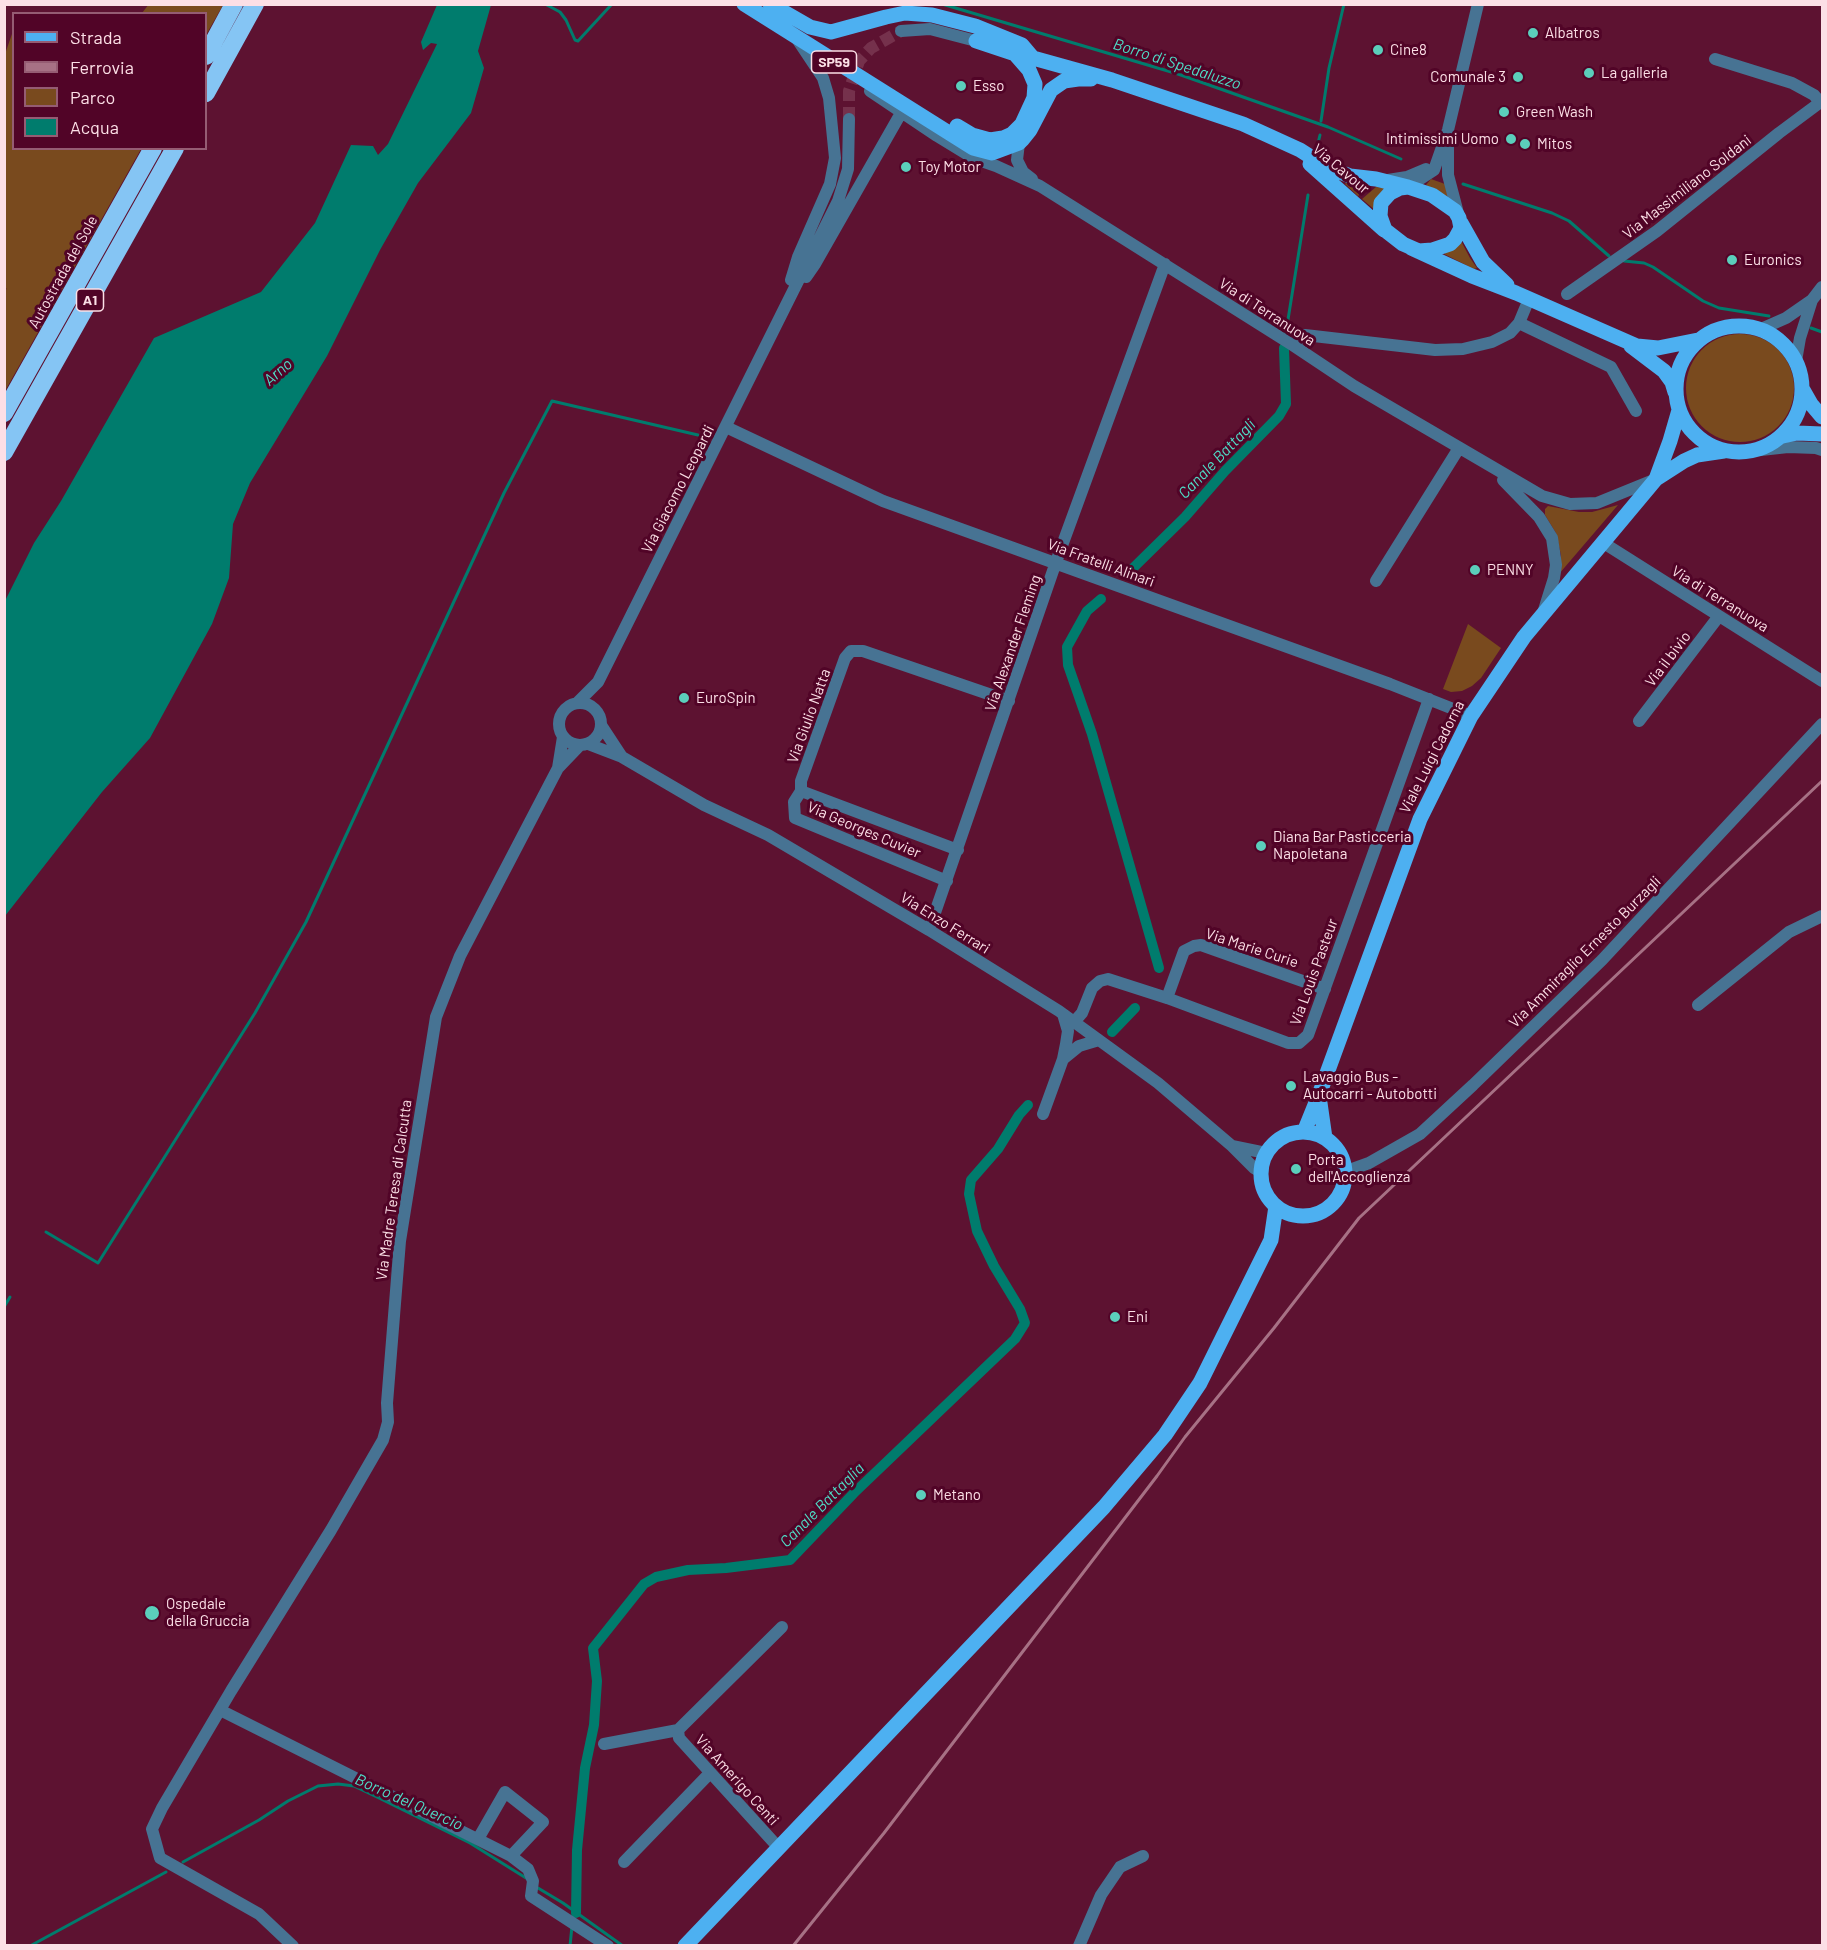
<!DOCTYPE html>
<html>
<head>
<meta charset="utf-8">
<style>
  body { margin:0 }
  #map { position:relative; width:1827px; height:1950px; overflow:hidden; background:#5d1231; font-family:Barlow,sans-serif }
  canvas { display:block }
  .frame { position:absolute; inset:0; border:6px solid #fcdfe6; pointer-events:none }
  .legend { position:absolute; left:12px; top:12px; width:195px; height:138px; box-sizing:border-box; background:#510427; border:2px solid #955c73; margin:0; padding:8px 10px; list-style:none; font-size:18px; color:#fcdfe6 }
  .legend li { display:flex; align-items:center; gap:12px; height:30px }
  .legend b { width:30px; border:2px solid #955c73 }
</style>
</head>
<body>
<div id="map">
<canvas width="1827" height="1950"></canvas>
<div class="frame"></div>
<ul class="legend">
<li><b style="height:8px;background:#4db0f1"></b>Strada</li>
<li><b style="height:8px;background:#a77185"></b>Ferrovia</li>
<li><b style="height:16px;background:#794a1e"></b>Parco</li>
<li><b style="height:16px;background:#007c6d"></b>Acqua</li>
</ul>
</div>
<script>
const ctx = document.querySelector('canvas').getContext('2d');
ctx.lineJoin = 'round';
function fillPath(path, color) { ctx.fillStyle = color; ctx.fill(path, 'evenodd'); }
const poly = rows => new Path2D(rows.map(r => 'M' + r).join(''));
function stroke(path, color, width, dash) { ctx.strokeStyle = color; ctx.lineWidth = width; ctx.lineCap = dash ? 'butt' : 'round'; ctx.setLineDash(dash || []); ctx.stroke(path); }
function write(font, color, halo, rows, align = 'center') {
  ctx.font = font + ' Barlow,sans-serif'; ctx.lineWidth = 6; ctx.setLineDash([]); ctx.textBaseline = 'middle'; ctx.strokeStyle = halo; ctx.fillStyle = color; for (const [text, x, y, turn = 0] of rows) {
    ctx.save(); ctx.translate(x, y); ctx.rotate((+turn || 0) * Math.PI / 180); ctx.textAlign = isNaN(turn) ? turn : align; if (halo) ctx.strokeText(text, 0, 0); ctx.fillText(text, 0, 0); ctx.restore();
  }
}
const green = poly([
  [149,4,223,4,223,5,206,35,206,14,142,13],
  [13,31,14,148,141,149,5,391,4,290,7,289,4,287,4,57],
  [1431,179,1445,184,1448,197,1426,185],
  [1347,182,1358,184,1370,186,1358,196,1345,184],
  [1376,187,1385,188,1376,211,1362,199],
  [1461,241,1470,258,1477,268,1474,269,1444,254],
  '1686 388a54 54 0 1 1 108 0a54 54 0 1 1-108 0Z',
  [1618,505,1559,574,1561,555,1556,533,1545,515,1545,509,1548,506,1579,512,1592,512],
  [1468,624,1501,648,1481,678,1472,686,1462,691,1451,692,1443,689]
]);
const water = poly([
  [437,5,491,5,478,51,484,68,471,113,418,183,380,250,327,356,250,483,233,524,229,578,212,624,150,738,102,792,5,916,5,601,34,543,61,501,154,338,261,292,315,223,351,145,373,146,378,155,388,144,437,44,431,43,423,50,421,42]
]);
const stream = poly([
  [545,4,560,12,566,20,575,40,578,41,612,4],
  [942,4,1178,74,1328,127,1401,159],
  [1321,121,1329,68,1344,4],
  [1317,147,1320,135],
  [1463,184,1552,213,1569,221,1609,256],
  [1624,261,1644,263,1653,267,1703,301,1719,308,1769,316],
  [1811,328,1822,332],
  [1286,332,1308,195],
  [46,1232,98,1263,255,1013,306,922,504,493,552,401,698,435],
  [4,1307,10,1297],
  [183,1862,259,1820,288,1801,318,1786,338,1784,354,1786,381,1799,470,1843,526,1878],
  [538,1888,563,1903,623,1946],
  [30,1946,166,1872],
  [570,1946,572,1926]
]);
const canal = poly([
  [1128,573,1185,517,1225,471,1279,416,1286,404,1284,348],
  [1101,599,1087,611,1067,647,1068,665,1092,734,1159,968],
  [1112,1032,1135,1008],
  [576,1913,577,1850,585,1768,594,1725,597,1681,593,1648,644,1584,656,1577,688,1570,726,1568,790,1560,854,1493,1015,1339,1025,1323,1020,1309,994,1266,977,1231,969,1194,971,1180,998,1149,1019,1115,1028,1105]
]);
const minorTunnel = poly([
  [849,119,849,91,859,61,871,48,901,31]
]);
const minor = poly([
  [901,31,930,29,976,41],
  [1715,59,1792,83,1814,95,1820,102],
  [870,91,937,136,973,158,996,166,1040,186,1294,346,1354,386,1542,496,1570,504,1597,503,1656,479],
  [1019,143,1017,160,1023,172,1032,179],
  [1448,143,1448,175,1459,217],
  [1388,180,1407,177,1426,169],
  [1408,187,1434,170,1448,130,1478,4],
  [806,277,815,264,901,113],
  [791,280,798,257,830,184,835,158,829,98,823,78,797,39],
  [1567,294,1657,231,1779,133,1822,101],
  [1519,323,1611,367,1636,411],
  [1761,329,1786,318,1812,300,1822,287],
  [1294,346,1297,341,1305,335,1435,350,1463,349,1492,342,1510,333,1519,323,1529,299],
  [1796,361,1800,338,1812,300],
  [726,427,883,501,1390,684,1471,716],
  [1761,450,1788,447,1816,448,1822,450],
  [1503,480,1539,517,1552,538,1556,565,1554,578,1544,610],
  [1602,542,1822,681],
  [1376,581,1459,448],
  '559 724a21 21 0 1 1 42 0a21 21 0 1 1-42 0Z',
  [577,703,598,682,838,201,848,169,849,119],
  [1639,721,1719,616],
  [601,725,622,757],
  [588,744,622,757,704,805,768,835,929,930,1059,1011,1158,1083,1232,1146,1254,1168,1261,1172],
  [558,768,563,737],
  [801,791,958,850],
  [947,881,795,818,794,802,801,791,801,781,845,658,851,651,863,651,1009,701],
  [929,930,1056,562,1165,264],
  [1167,998,1184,951,1194,946,1201,945,1325,989],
  [1698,1005,1789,932,1822,916],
  [1074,1022,1082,1013,1092,988,1100,981,1108,979,1167,998,1288,1043,1299,1043,1308,1035,1429,699],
  [1063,1059,1079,1046,1099,1040],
  [1043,1114,1063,1059,1066,1044,1068,1031,1063,1014],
  [1232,1146,1266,1153],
  [1344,1172,1369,1163,1420,1134,1473,1085,1602,960,1822,724],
  [220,1710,511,1856,528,1869,533,1881,531,1896,608,1946],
  [678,1730,679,1738,778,1847],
  [604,1744,678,1730,782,1627],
  [478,1839,505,1792,543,1822,511,1856],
  [624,1862,710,1773],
  [293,1946,259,1914,160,1858,152,1829,162,1808,231,1691,331,1530,383,1440,388,1422,387,1403,400,1241,436,1017,460,956,558,768,580,745],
  [1079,1946,1101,1895,1120,1867,1143,1856]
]);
const major = poly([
  [744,4,973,148,992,153,1019,143,1022,140,1030,130,1051,90,1064,81,1078,79,1091,79],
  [770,4,810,27,831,32,886,17,905,13,932,15,975,26,1022,45,1033,58],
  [976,41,1015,54,1033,58,1112,80,1243,124,1300,150,1325,166,1350,176,1376,179,1408,187],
  [957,126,972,135,990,140,1003,138,1012,134,1022,124,1034,98,1035,84,1029,70,1015,54],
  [1310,164,1384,230],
  [1408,187,1432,195,1455,211,1459,218,1461,228,1455,239,1450,244,1432,250,1419,251,1403,244,1385,230,1380,216,1381,203,1390,193,1400,188,1408,187],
  [1461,223,1483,262,1507,285],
  [1411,248,1472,276,1516,293,1637,346,1658,348,1698,340],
  '1676 389a63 63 0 1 1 126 0a63 63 0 1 1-126 0Z',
  [1631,346,1664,371,1672,382,1675,392],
  [1803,390,1811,404,1822,417],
  [1783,436,1797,433,1822,434],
  [1656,479,1670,441,1679,410],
  [1319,1096,1325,1138],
  [1304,1132,1319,1095,1420,819,1471,716,1524,637,1656,479,1684,461,1697,455,1724,451],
  '1261 1174a42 42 0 1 1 84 0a42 42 0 1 1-84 0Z',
  [685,1946,1104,1507,1165,1435,1200,1383,1271,1240,1276,1206]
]);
const highway = poly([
  [206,56,234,4],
  [206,93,255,4],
  [4,413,153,148],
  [4,452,175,148]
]);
const rail = poly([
  [793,1946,884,1833,1157,1476,1185,1437,1274,1328,1359,1218,1822,781]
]);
const markers = [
  [1533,33,6,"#5bcebb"],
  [1378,50,6,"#5bcebb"],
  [1589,73,6,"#5bcebb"],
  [1518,77,6,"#5bcebb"],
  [961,86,6,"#5bcebb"],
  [1504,112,6,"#5bcebb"],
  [1511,139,6,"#5bcebb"],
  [1525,144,6,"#5bcebb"],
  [906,167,6,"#5bcebb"],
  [1732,260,6,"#5bcebb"],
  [1475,570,6,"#5bcebb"],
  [684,698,6,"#5bcebb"],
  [1261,846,6,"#5bcebb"],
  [1291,1086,6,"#5bcebb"],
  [1296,1169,6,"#5bcebb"],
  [1115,1317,6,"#5bcebb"],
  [921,1495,6,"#5bcebb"],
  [152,1613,8,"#5bcebb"]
];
const shields = [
  [834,62,45],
  [90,300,27]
];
const shieldNames = [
  ["SP59",834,62],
  ["A1",90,300]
];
const poiNames = [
  ["Albatros",1545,33],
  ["Cine8",1390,50],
  ["La galleria",1601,73],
  ["Comunale 3",1506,77,"right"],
  ["Esso",973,86],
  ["Green Wash",1516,112],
  ["Intimissimi Uomo",1499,139,"right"],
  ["Mitos",1537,144],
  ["Toy Motor",918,167],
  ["Euronics",1744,260],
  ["PENNY",1487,570],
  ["EuroSpin",696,698],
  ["Diana Bar Pasticceria",1273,837],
  ["Napoletana",1273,854],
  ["Lavaggio Bus -",1303,1077],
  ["Autocarri - Autobotti",1303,1094],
  ["Porta",1308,1160],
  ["dell'Accoglienza",1308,1177],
  ["Eni",1127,1317],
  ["Metano",933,1495],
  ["Ospedale",166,1604],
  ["della Gruccia",166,1621]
];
const streetNames = [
  ["Via Cavour",1341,169,40],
  ["Via Massimiliano Soldani",1687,187,-38],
  ["Autostrada del Sole",63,272,-61],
  ["Via di Terranuova",1267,312,33],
  ["Via Giacomo Leopardi",678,489,-63],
  ["Via Fratelli Alinari",1101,563,20],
  ["Via di Terranuova",1720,599,32],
  ["Via Alexander Fleming",1013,643,-71],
  ["Via il bivio",1668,659,-53],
  ["Via Giulio Natta",809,716,-70],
  ["Viale Luigi Cadorna",1432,757,-63],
  ["Via Georges Cuvier",864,830,23],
  ["Via Enzo Ferrari",945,923,32],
  ["Via Marie Curie",1252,948,18],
  ["Via Ammiraglio Ernesto Burzagli",1585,952,-45],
  ["Via Louis Pasteur",1314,972,-70],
  ["Via Madre Teresa di Calcutta",394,1190,-82],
  ["Via Amerigo Centi",737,1780,48]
];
const waterNames = [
  ["Borro di Spedaluzzo",1177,64,18],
  ["Arno",278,372,-41],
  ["Canale Battagli",1217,459,-46],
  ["Canale Battaglia",822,1505,-45],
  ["Borro del Quercio",409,1802,24]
];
fillPath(green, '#794a1e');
fillPath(water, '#007c6d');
stroke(stream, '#007c6d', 3);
stroke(canal, '#007c6d', 10);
stroke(minorTunnel, '#75314c', 12, [12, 6]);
stroke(minor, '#477393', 12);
stroke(major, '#4db0f1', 15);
stroke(highway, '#85c5f4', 18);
stroke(rail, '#a77185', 3);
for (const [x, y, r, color] of markers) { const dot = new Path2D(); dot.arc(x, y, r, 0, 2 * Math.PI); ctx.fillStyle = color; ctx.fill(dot); stroke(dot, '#510427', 2); }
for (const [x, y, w] of shields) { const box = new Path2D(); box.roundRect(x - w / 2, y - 11, w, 22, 4.5); ctx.fillStyle = '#510427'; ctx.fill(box); stroke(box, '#fcdfe6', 1.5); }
write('bold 14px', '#fcdfe6', null, shieldNames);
write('15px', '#fcdfe6', '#510427', poiNames, 'left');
write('15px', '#fcdfe6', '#510427', streetNames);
write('italic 16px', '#4fdcc6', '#510427', waterNames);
</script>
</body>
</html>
